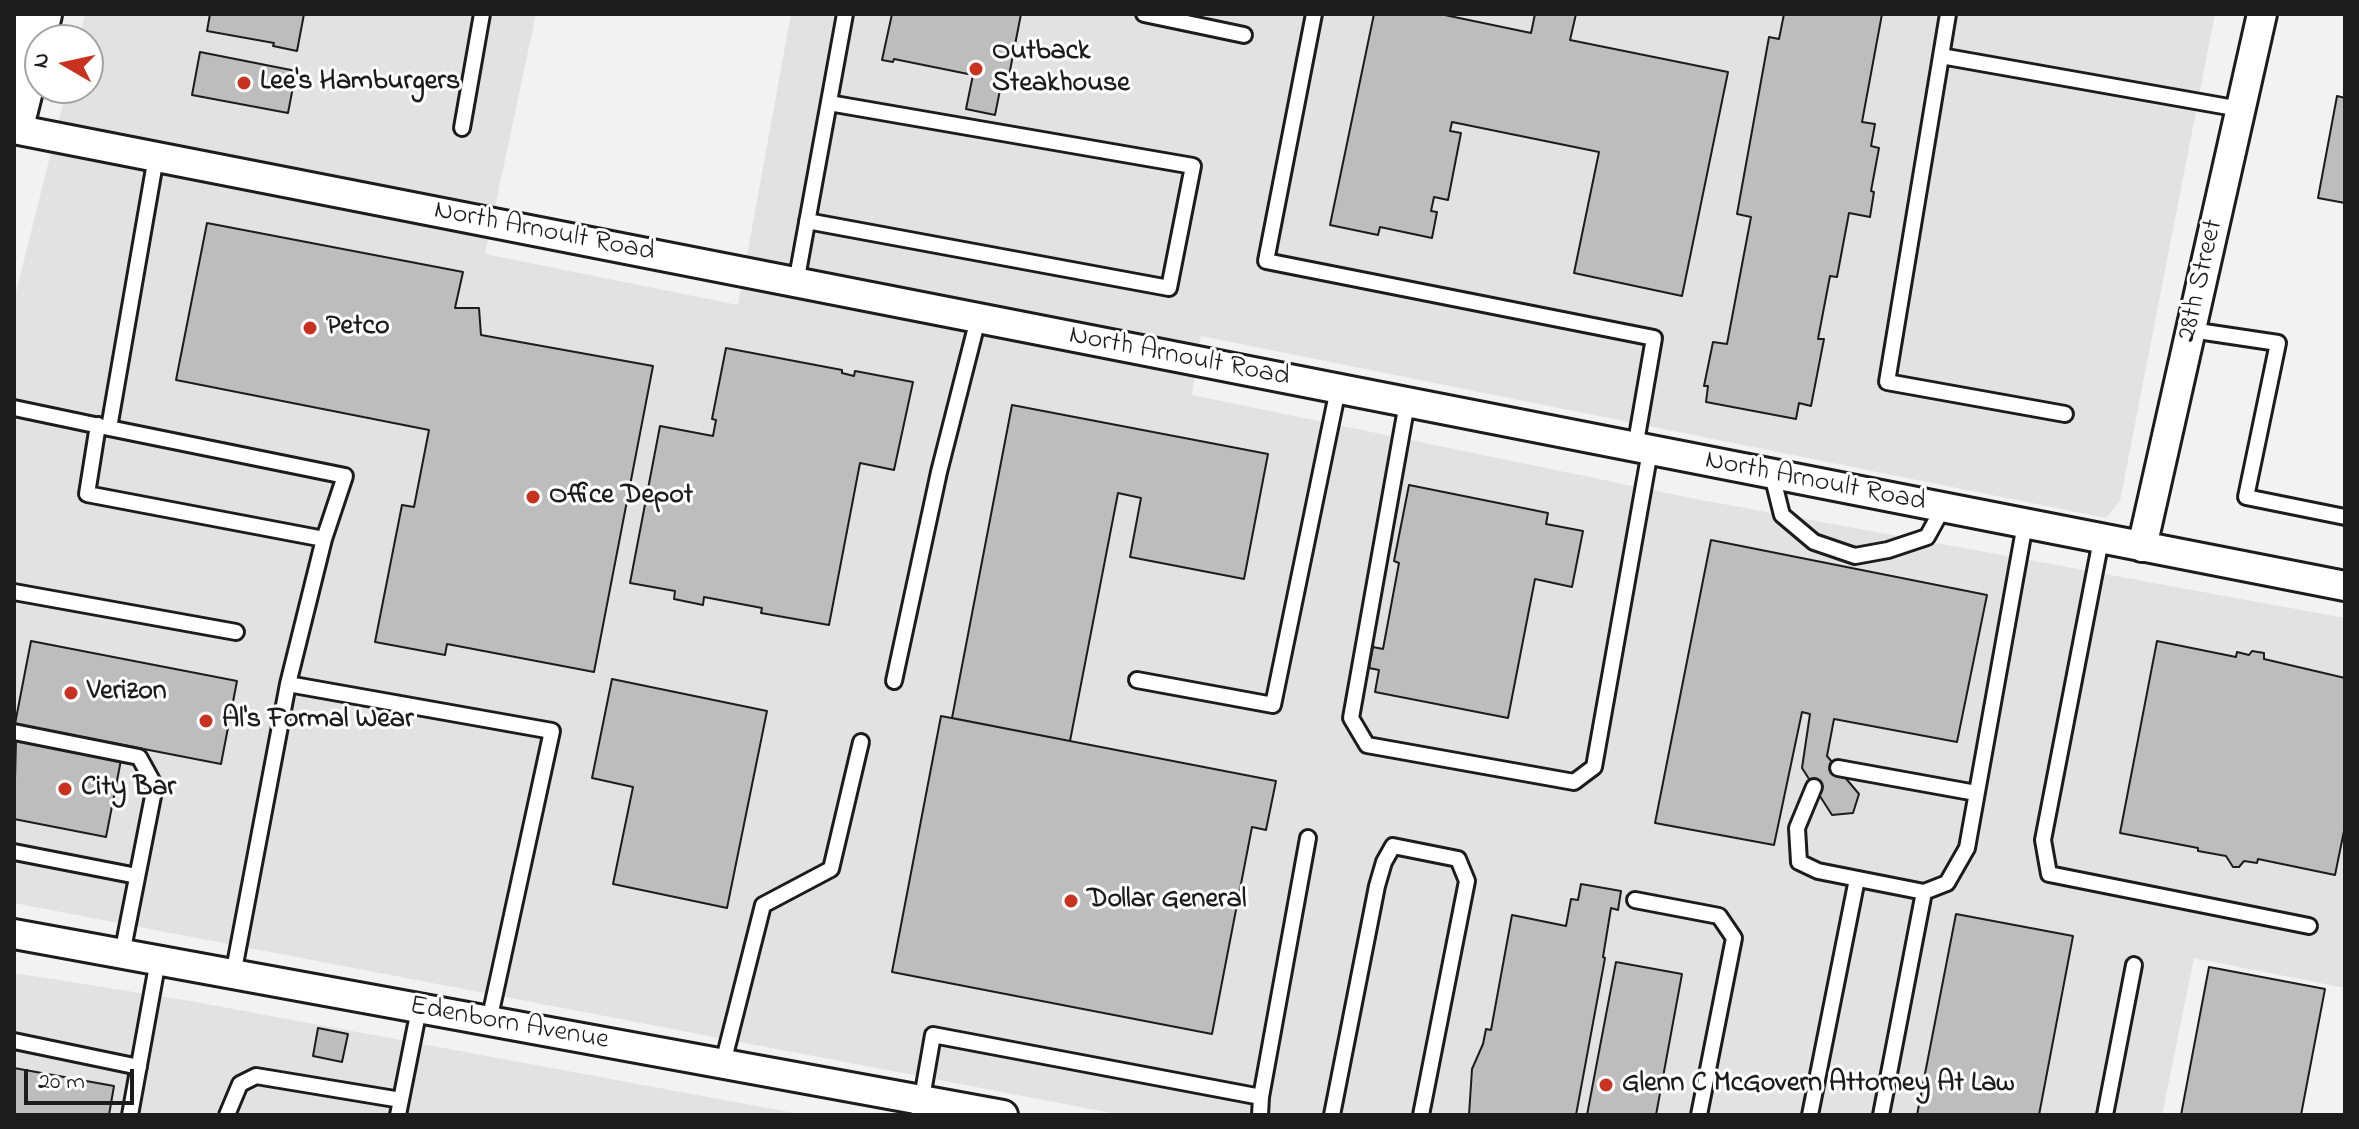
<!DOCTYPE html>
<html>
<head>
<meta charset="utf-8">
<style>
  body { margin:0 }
  #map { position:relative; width:2359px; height:1129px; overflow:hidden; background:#f2f2f2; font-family:"Indie Flower",sans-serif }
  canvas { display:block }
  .frame { position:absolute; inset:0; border:16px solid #1c1c1c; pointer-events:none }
  .north { position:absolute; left:24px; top:24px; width:80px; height:80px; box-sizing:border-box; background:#fff; border:2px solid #a4a4a4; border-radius:50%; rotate:279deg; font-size:22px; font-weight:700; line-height:32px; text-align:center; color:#1c1c1c }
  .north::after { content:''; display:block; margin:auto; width:28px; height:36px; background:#c8321e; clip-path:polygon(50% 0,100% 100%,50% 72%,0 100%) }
  .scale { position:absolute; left:24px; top:1069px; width:110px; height:36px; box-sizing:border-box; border:4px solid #1c1c1c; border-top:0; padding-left:10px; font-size:24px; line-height:28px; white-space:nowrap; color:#1c1c1c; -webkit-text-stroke:6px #fff; paint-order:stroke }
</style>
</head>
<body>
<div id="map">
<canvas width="2359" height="1129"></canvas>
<div class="frame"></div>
<div class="north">N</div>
<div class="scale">20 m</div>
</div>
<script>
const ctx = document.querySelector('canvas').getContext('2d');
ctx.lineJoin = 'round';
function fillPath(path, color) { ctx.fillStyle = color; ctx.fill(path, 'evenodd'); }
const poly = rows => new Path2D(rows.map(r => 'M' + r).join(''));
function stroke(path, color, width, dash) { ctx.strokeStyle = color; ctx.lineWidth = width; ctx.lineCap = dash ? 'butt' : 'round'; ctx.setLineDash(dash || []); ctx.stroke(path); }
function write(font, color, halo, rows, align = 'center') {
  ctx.font = font + ' "Indie Flower",sans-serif'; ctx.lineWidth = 6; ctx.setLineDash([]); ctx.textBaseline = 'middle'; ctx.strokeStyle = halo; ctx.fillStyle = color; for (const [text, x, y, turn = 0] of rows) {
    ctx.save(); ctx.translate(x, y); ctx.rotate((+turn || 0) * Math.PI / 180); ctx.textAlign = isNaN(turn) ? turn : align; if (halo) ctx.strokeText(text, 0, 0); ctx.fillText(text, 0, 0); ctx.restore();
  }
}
const built = poly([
  [85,14,536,14,485,254,738,305,791,14,2215,14,2120,501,2106,518,1201,336,1192,395,1696,499,2345,618,2345,988,2194,958,2162,1115,1122,1115,14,903,14,300,67,88,88,88,88,40,79,40],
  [14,973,190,1001,805,1115,14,1115]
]);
const building = poly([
  [210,14,304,14,297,51,273,46,274,43,207,31,210,14],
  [892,14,1021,14,1007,86,1001,85,995,115,966,109,973,75,894,59,893,62,882,60,892,14],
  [1374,14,1440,14,1531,33,1535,14,1576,14,1570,40,1728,72,1682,296,1574,273,1599,152,1452,122,1450,131,1461,133,1448,200,1434,197,1431,211,1437,212,1432,238,1380,227,1378,235,1330,225,1374,14],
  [1784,14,1882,14,1862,122,1875,124,1871,146,1879,148,1871,191,1874,192,1870,217,1849,213,1837,277,1830,276,1818,339,1824,339,1811,406,1799,403,1796,419,1706,402,1708,386,1704,386,1713,342,1727,344,1751,217,1737,214,1769,37,1779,39,1784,14],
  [200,52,296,71,288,113,192,95,200,52],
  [2337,96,2345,98,2345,203,2318,198,2337,96],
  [207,223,463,272,455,308,479,308,481,335,653,366,594,672,447,644,445,655,375,642,402,505,414,507,429,430,176,380,207,223],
  [726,348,842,370,842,373,854,376,855,371,913,382,894,470,860,463,829,625,761,613,762,608,704,597,703,605,674,599,675,591,630,583,660,426,713,436,716,420,712,419,726,348],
  [1012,405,1268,454,1244,579,1130,557,1141,498,1118,493,1070,741,952,718,1012,405],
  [1409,485,1548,513,1546,524,1583,531,1572,587,1535,579,1508,718,1375,692,1379,670,1369,668,1373,647,1383,649,1399,563,1394,561,1409,485],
  [1711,540,1987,595,1957,742,1834,719,1827,756,1859,794,1853,813,1832,815,1802,768,1810,714,1802,712,1774,845,1655,823,1711,540],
  [31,641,237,681,221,764,15,724,31,641],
  [2157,641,2236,657,2237,652,2249,655,2252,651,2264,653,2264,659,2345,678,2345,826,2335,875,2258,859,2257,863,2244,861,2239,867,2233,867,2226,856,2198,851,2198,848,2120,833,2157,641],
  [612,679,767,711,727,908,613,884,633,787,592,778,612,679],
  [941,716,1276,781,1266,830,1252,827,1212,1034,892,972,941,716],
  [16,739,121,760,106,837,14,819,16,739],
  [1581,884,1621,891,1618,910,1611,908,1603,957,1605,958,1576,1115,1469,1115,1472,1069,1483,1044,1486,1029,1491,1030,1512,915,1566,926,1571,899,1578,900,1581,884],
  [1956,914,2073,936,2039,1115,1917,1115,1956,914],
  [1616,962,1682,974,1656,1115,1587,1115,1616,962],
  [2209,967,2325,989,2301,1115,2181,1115,2209,967],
  [318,1028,348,1034,342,1062,313,1056,318,1028],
  [14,1068,114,1086,109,1115,14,1115,14,1068]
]);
const service = poly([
  [1144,14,1244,35],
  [1314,14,1266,261,1654,338,1635,448],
  [1948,14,1887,382,2065,414],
  [1941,56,2240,109],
  [462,128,482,14],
  [807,221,1169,288,1193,166,829,103],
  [796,283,845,14],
  [2191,330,2278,343,2246,497,2345,517],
  [1407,403,1351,718,1367,745,1574,782,1594,767,1650,451],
  [14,408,109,428,156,157],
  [98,425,87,494,324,539,345,476,109,428],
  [1772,475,1782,515,1814,542,1855,556,1888,550,1927,537,1943,508],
  [2101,540,2043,840,2049,874,2309,926],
  [14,592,236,632],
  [1137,680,1273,705,1338,389],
  [894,681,939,472,978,319],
  [288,684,324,539],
  [14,732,139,757,155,786,122,954],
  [1838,768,1976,793],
  [1814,787,1797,828,1799,862,1818,871,1924,892,1947,883,1967,848,2025,524],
  [14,852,137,876],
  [1635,900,1719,916,1734,938,1699,1115],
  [233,975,288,684,552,731,489,1021],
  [14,1041,139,1067],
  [723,1063,763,905,831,869,861,742],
  [1261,1097,1308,838],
  [130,1115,158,960],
  [227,1115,240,1084,256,1076,401,1100],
  [398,1115,419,1009],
  [919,1115,933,1035,1261,1097,1260,1115],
  [1332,1115,1377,886,1384,862,1393,846,1458,859,1467,881,1421,1115],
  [1810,1115,1857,879],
  [1881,1115,1924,892],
  [2105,1115,2134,965]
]);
const minor = poly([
  [14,129,2345,586],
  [2142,547,2262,14],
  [14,934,1003,1115]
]);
const primary = poly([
  [14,114,39,14]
]);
const markers = [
  [976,69,8,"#c8321e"],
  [244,83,8,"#c8321e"],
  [310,328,8,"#c8321e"],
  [533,497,8,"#c8321e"],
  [71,693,8,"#c8321e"],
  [206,721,8,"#c8321e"],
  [65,789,8,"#c8321e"],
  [1071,901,8,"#c8321e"],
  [1606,1085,8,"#c8321e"]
];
const poiNames = [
  ["Outback",992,53],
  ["Steakhouse",992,85],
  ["Lee's Hamburgers",260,83],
  ["Petco",326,328],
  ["Office Depot",549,497],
  ["Verizon",87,693],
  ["Al's Formal Wear",222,721],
  ["City Bar",81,789],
  ["Dollar General",1087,901],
  ["Glenn C McGovern Attorney At Law",1622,1085]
];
const streetNames = [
  ["North Arnoult Road",544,233,11],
  ["28th Street",2202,281,-77],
  ["North Arnoult Road",1179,358,11],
  ["North Arnoult Road",1815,483,11],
  ["Edenborn Avenue",509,1025,10]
];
fillPath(built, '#e2e2e2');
fillPath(building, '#bdbdbd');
stroke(building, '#1c1c1c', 2);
stroke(service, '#1c1c1c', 20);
stroke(minor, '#1c1c1c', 34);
stroke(primary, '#1c1c1c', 50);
stroke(service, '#fff', 14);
stroke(minor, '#fff', 28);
stroke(primary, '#fff', 44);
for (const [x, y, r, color] of markers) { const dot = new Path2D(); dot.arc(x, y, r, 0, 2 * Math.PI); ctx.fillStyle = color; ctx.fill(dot); stroke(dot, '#fff', 3); }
write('bold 28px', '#1c1c1c', '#fff', poiNames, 'left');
write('28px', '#1c1c1c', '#fff', streetNames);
</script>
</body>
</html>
